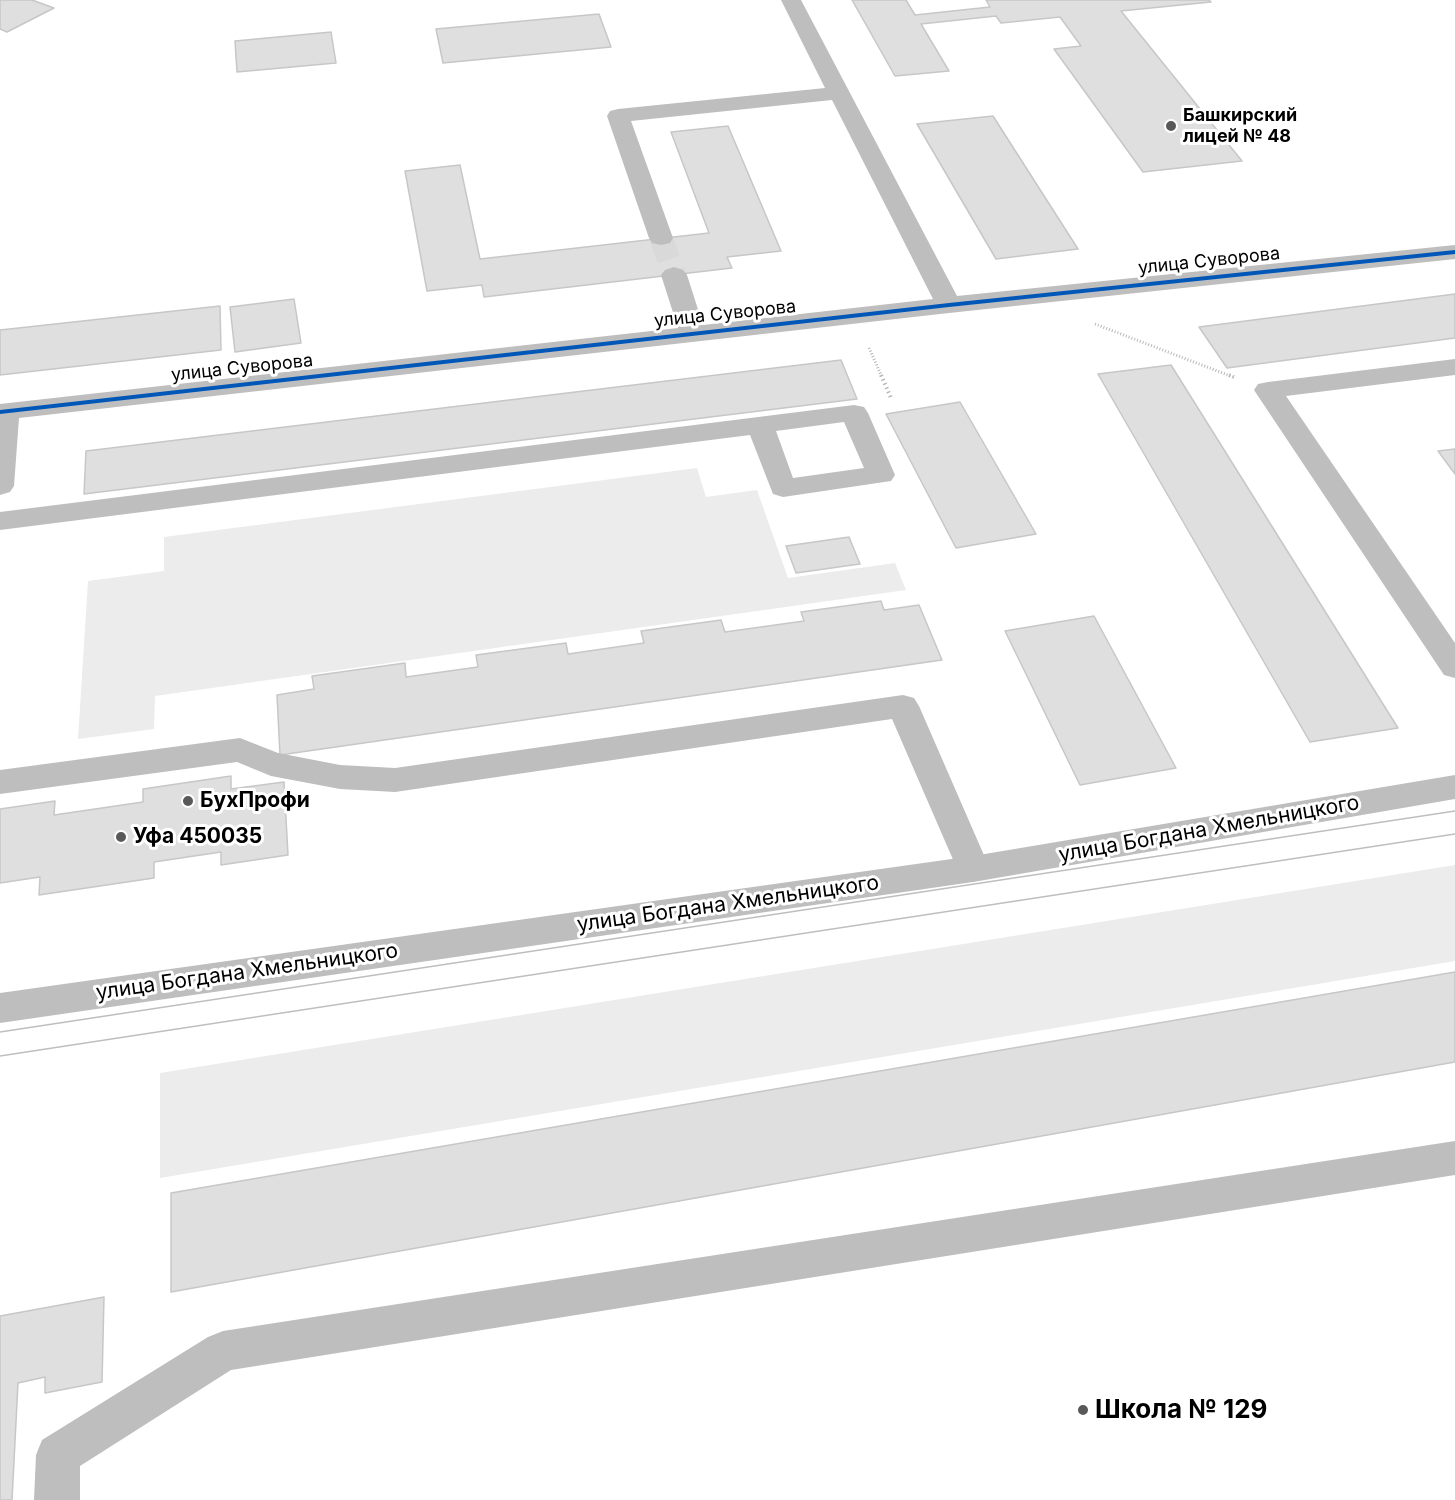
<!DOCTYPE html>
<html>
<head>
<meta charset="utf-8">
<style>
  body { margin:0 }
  canvas { display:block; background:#fff }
</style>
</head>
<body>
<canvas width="1455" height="1500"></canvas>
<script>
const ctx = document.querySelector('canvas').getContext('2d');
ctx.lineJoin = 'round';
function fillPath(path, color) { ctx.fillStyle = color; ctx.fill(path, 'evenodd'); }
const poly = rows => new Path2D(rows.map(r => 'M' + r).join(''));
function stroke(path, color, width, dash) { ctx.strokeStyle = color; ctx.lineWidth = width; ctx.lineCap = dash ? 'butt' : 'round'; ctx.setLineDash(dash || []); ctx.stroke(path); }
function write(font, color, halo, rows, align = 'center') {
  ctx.font = font + ' Inter,sans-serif'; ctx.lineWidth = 6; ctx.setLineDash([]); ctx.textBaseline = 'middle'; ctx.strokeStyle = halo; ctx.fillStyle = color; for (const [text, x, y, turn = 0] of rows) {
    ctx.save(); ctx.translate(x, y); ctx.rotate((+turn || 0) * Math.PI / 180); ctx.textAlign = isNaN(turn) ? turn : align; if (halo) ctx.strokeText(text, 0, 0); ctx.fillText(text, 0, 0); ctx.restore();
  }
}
const green = poly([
  [697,468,706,497,757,490,788,578,895,563,906,590,155,696,154,729,78,739,88,581,164,571,164,537],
  [1455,865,1455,961,160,1178,160,1073]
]);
const building = poly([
  [0,0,32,0,54,8,7,32,0,29,0,0],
  [852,0,906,0,915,15,990,7,986,0,1209,0,1211,2,1121,11,1242,161,1143,172,1054,49,1081,46,1060,17,1001,23,996,16,921,24,949,71,895,76,852,0],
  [599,14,611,47,443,63,436,29,599,14],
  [331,32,336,63,237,72,235,41,331,32],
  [993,116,1078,249,996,259,917,124,993,116],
  [728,126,781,251,727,257,732,268,484,297,482,285,427,291,405,171,460,165,480,259,709,233,671,132,728,126],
  [1455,294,1455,338,1227,368,1199,327,1455,294],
  [294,299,301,343,235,352,230,307,294,299],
  [220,306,221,350,0,375,0,330,220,306],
  [841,360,857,399,84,494,86,451,841,360],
  [1171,365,1398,728,1310,742,1098,374,1171,365],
  [960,402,1036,534,956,548,886,414,960,402],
  [1455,449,1455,474,1438,451,1455,449],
  [849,537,860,564,796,573,786,546,849,537],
  [881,601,884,610,919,605,942,660,280,755,277,695,314,689,312,676,405,663,406,677,478,667,476,655,566,643,568,654,644,643,641,631,721,620,725,632,804,621,801,612,881,601],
  [1094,616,1176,768,1080,785,1005,631,1094,616],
  [231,776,231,789,284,782,288,855,221,865,221,852,154,862,154,878,39,895,40,877,0,883,0,809,55,801,54,815,143,802,143,789,231,776],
  [1455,972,1455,1062,171,1292,171,1193,1455,972],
  [104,1297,102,1382,45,1393,45,1377,18,1383,12,1500,0,1500,0,1316,104,1297]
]);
const minorTunnel = poly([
  [661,238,674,275]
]);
const pathFar1 = poly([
  [1095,324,1233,377],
  [869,348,882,377]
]);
const path = poly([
  [881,375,891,398],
  [1229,375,1234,377]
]);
const minor = poly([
  [781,0,801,0,957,296,1455,245,1455,259,949,313,19,418,14,486,10,492,0,495,0,404,678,328,661,275,665,270,674,267,683,270,687,275,703,325,933,299,832,100,631,121,673,238,670,243,661,245,652,243,649,238,607,116,610,111,618,109,825,88,781,0],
  [1455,359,1455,375,1286,396,1455,643,1455,678,1444,675,1254,390,1258,384,1268,382,1455,359],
  [854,405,864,407,868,413,895,475,891,481,783,497,773,494,750,435,0,530,0,512,854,405],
  [844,422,864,468,793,478,776,431,844,422],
  [903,695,914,698,919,706,990,869,985,878,973,882,961,878,892,719,395,792,340,789,271,776,237,762,0,794,0,770,240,738,278,753,340,765,395,768,903,695],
  [1455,1141,1455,1175,231,1370,80,1466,80,1500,34,1500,36,1455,42,1440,208,1337,223,1331,1455,1141]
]);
const major = poly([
  [1455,775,1455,799,973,882,0,1023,0,993,973,856,1455,775]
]);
const tram = poly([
  [0,1032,1455,811],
  [0,1056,1455,834]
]);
const cycleway = poly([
  [1455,250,1455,254,949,307,0,414,0,410,949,303,1455,250]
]);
const markers = [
  [1171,126,6,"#595959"],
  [188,801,6,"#595959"],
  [121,837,6,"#595959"],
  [1083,1410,6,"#595959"]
];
const farPoinames = [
  ["Башкирский",1183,116],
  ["лицей № 48",1183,137]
];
const farStreetnames = [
  ["улица Суворова",1209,261,-6],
  ["улица Суворова",725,314,-6],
  ["улица Суворова",242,368,-6]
];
const poiNames = [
  ["БухПрофи",200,801],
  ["Уфа 450035",133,837]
];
const streetNames = [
  ["улица Богдана Хмельницкого",1209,829,-10],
  ["улица Богдана Хмельницкого",728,904,-8],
  ["улица Богдана Хмельницкого",247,972,-8]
];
const nearPoinames = [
  ["Школа № 129",1095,1410]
];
fillPath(green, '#ececec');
fillPath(building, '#dfdfdf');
stroke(building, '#c7c7c7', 1.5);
stroke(minorTunnel, '#d9d9d9', 23, [23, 12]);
stroke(pathFar1, '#b9b9b9', 3, [1, 2]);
stroke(path, '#b9b9b9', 4, [1.5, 3]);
fillPath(minor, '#bebebe');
fillPath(major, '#bebebe');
stroke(tram, '#bebebe', 1.5);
fillPath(cycleway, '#0057b8');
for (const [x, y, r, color] of markers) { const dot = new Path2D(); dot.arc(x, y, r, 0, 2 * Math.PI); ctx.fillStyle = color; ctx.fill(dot); stroke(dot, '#fff', 2); }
write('bold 18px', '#000', '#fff', farPoinames, 'left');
write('18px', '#000', '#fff', farStreetnames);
write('bold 21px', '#000', '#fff', poiNames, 'left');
write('21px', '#000', '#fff', streetNames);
write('bold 26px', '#000', '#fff', nearPoinames, 'left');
</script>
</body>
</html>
